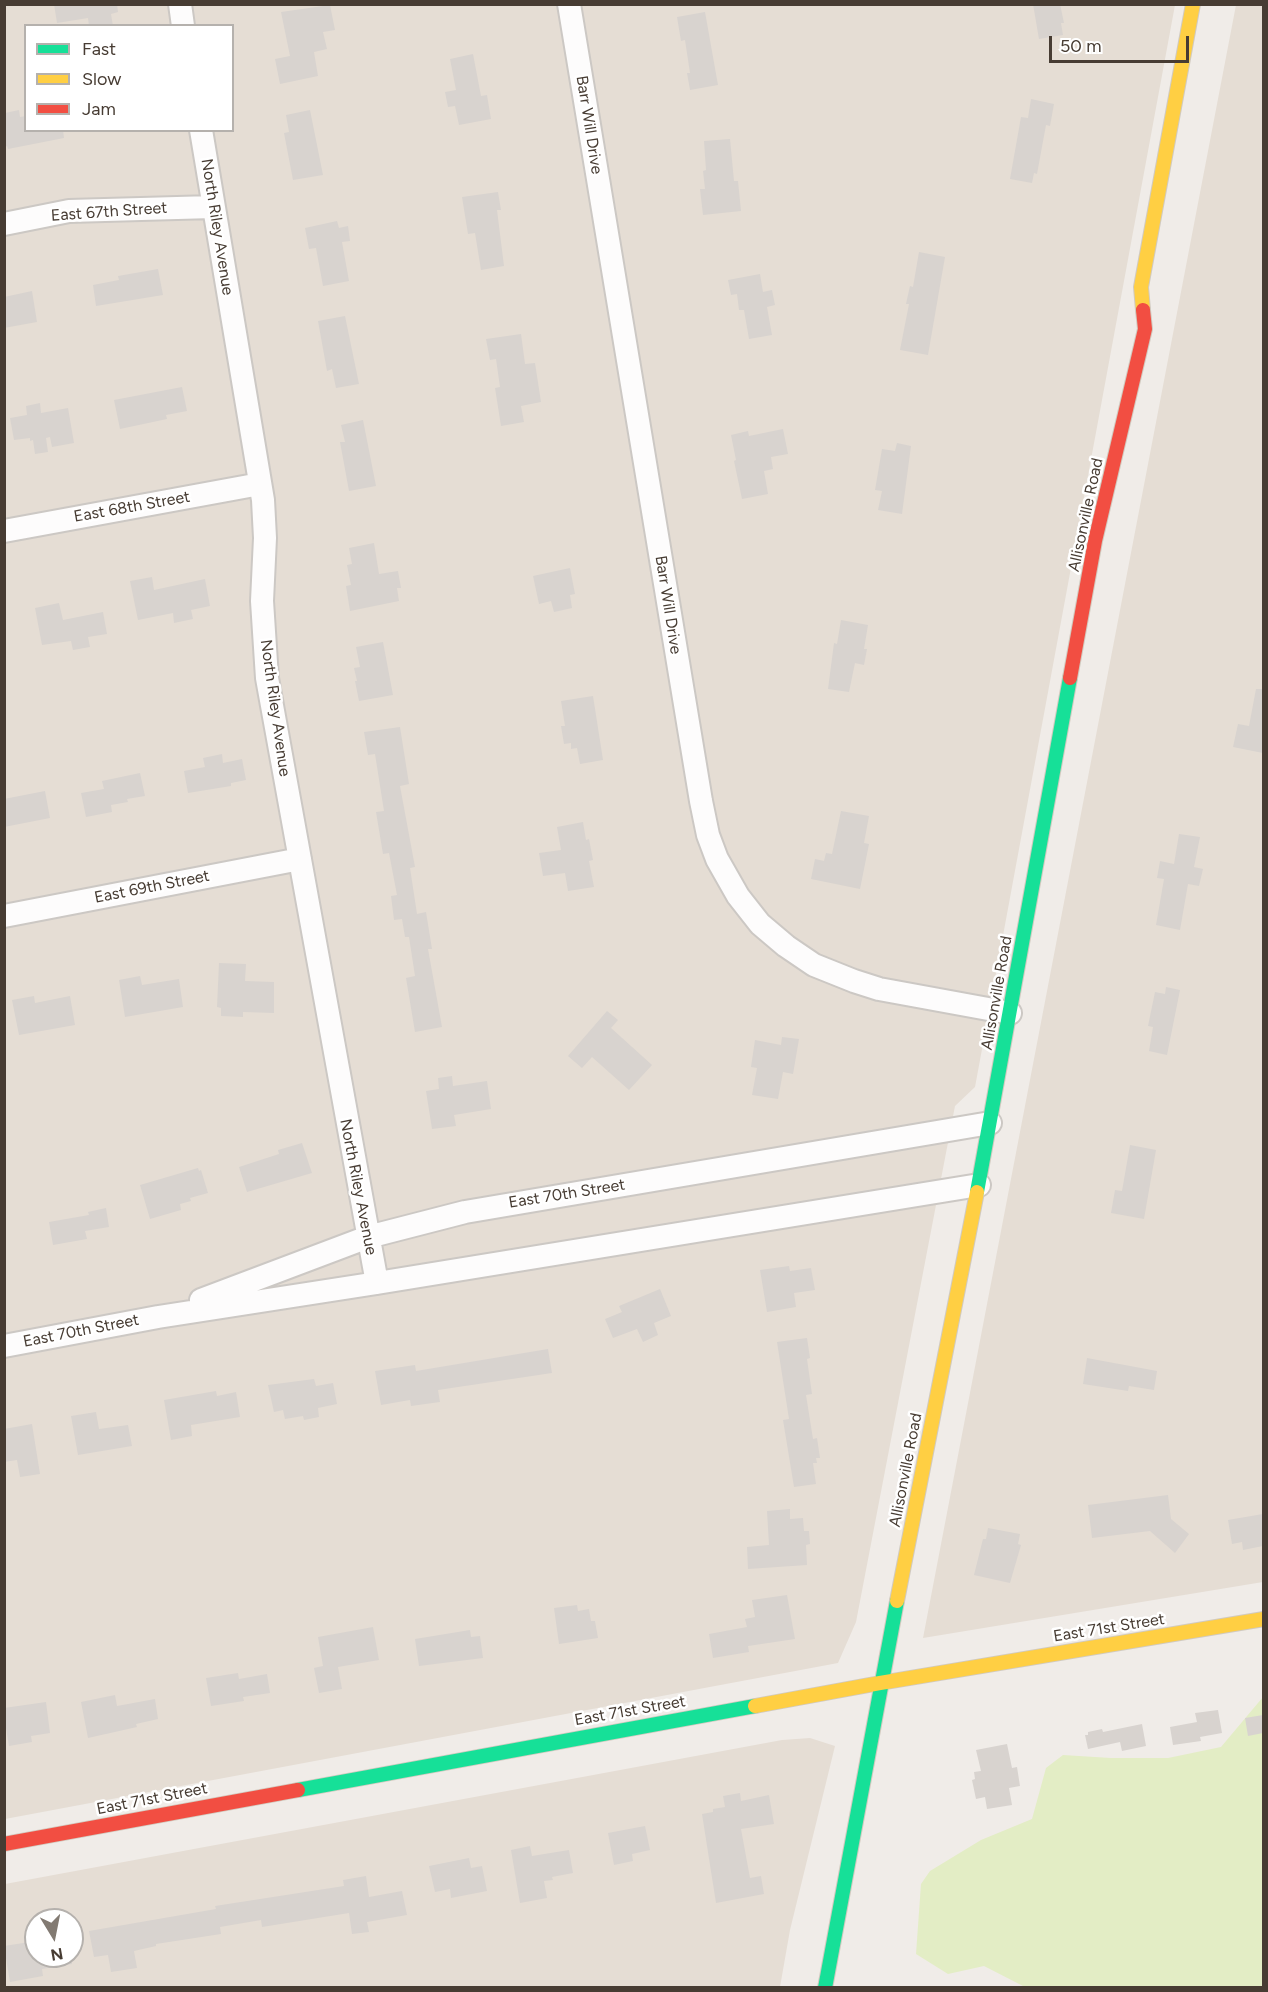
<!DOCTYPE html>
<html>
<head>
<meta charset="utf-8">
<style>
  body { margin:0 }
  #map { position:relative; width:1268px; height:1992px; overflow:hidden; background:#f0ece8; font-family:Figtree,sans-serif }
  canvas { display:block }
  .frame { position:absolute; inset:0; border:6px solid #473c33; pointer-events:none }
  .legend { position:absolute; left:24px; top:24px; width:210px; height:108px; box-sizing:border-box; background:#fff; border:2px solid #b5b1ad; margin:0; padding:8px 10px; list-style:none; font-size:18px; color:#473c33 }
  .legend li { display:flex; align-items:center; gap:12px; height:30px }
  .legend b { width:30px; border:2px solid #b5b1ad }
  .north { position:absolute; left:24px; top:1908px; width:60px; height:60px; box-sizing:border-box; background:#fff; border:2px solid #b5b1ad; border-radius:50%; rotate:170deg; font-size:16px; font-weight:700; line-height:24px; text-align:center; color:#473c33 }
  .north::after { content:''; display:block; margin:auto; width:21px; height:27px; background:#827a72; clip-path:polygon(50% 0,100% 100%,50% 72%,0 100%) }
  .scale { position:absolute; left:1049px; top:36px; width:140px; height:27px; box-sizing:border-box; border:3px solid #473c33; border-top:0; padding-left:8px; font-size:18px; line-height:21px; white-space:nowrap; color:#473c33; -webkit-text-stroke:4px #fff; paint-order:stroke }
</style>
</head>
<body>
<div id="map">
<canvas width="1268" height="1992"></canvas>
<div class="frame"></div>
<ul class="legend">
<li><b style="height:8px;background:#16e098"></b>Fast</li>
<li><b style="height:8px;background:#ffcf43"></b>Slow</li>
<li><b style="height:8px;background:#f24e42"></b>Jam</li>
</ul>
<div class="north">N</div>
<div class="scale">50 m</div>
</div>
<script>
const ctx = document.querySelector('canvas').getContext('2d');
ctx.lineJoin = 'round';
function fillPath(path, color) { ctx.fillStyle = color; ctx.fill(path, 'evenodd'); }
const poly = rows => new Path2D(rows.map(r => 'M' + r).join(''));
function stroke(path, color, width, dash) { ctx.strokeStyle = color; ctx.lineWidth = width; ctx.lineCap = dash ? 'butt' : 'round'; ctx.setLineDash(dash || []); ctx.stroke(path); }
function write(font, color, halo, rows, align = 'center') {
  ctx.font = font + ' Figtree,sans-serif'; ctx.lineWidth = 5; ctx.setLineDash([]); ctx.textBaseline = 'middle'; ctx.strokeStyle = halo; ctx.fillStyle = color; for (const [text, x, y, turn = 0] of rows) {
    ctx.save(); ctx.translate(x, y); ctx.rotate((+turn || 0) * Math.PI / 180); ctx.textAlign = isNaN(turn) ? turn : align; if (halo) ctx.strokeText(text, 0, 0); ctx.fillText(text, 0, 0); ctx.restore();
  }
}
const residential = poly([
  [5,5,1175,5,975,1087,955,1106,856,1622,838,1663,5,1819],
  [26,26,232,26,232,130,26,130],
  [1236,5,1263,5,1263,1582,923,1638],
  [810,1738,835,1746,790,1930,780,1987,5,1988,5,1884,782,1740],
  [36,1920,72,1920,72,1956,36,1956]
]);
const green = poly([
  [1263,1697,1263,1987,1023,1987,1023,1986,984,1966,948,1974,916,1954,921,1884,930,1871,981,1840,1032,1819,1046,1768,1063,1755,1111,1758,1168,1758,1221,1747]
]);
const building = poly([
  [54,4,117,4,118,12,111,14,113,26,89,26,88,18,57,23],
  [1033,4,1060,4,1064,23,1061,23,1063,35,1039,39],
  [330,5,335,30,323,32,327,49,314,52,318,76,280,84,275,59,290,56,281,12],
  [705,12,718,85,690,90,687,73,690,73,685,40,681,41,677,17],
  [473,54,481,96,487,95,491,119,459,125,455,106,448,107,445,92,456,90,450,59],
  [1031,99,1054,104,1050,126,1046,125,1037,174,1034,173,1032,183,1010,179,1021,117,1028,118],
  [19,110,20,117,26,116,26,130,63,130,64,138,8,149,7,146,5,147,5,113],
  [310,110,323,175,293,180,284,133,289,132,286,115],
  [730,139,734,181,738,181,741,211,703,215,700,189,705,189,703,171,706,170,704,141],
  [498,192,501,210,497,210,504,266,481,270,475,233,468,234,462,197],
  [337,221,339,228,348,226,350,241,342,242,349,281,323,286,316,248,309,249,305,228],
  [919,252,945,257,928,355,900,350,909,304,906,304,910,286,913,287],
  [158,269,163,295,96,306,93,285,119,280,118,276],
  [760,274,763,292,772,290,775,305,767,307,772,335,749,339,744,310,739,310,737,294,731,295,728,280],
  [32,291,37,322,4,328,4,297],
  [345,316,359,384,336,388,332,369,327,371,318,321],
  [521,334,525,364,535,363,541,402,521,406,524,422,501,426,495,388,500,387,496,359,490,360,486,339],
  [182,387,187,411,166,415,167,419,120,429,114,400],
  [40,403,41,413,68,408,74,443,52,447,50,437,46,438,48,452,35,454,33,440,30,441,30,438,14,440,10,418,27,415,26,406],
  [363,420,376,486,349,491,340,442,345,442,341,425],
  [783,429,788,454,771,457,773,469,764,471,768,494,742,499,734,461,736,460,731,435,748,431,749,436],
  [897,443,911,446,902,514,878,510,882,491,875,490,882,449,895,451],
  [374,543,379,574,398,571,401,588,397,588,399,601,350,611,346,586,351,585,347,565,352,564,349,548],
  [570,568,575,594,570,595,572,608,554,612,551,601,539,604,533,576],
  [152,577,154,590,205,579,210,606,191,610,193,619,174,623,173,613,138,620,130,581],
  [59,603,63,620,103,612,107,634,88,637,90,647,73,650,71,641,42,645,35,608],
  [841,620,868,625,864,649,867,649,864,665,855,663,849,692,828,689,834,643,837,644],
  [383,642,393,695,359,701,355,681,357,681,354,668,360,667,356,647],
  [1256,689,1263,689,1263,753,1233,747,1238,724,1249,726],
  [593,696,603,760,580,764,577,748,571,749,571,743,564,744,561,726,565,726,561,701],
  [400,727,409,784,400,786,415,867,410,868,417,914,426,912,432,949,428,949,442,1027,415,1032,406,978,415,976,409,937,405,937,402,919,394,920,391,896,397,895,389,853,383,854,376,812,384,811,375,754,368,755,364,732],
  [222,754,223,763,242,759,246,780,231,783,231,786,188,793,184,771,205,767,203,758],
  [140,773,145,796,127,799,128,802,111,805,112,812,86,817,81,793,104,789,102,781],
  [45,791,50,818,4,827,4,799],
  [841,811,869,816,864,843,869,844,860,889,811,879,815,859,824,861,826,853,832,854],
  [583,822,586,840,589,839,593,860,589,861,594,887,568,891,565,873,543,876,539,853,561,850,557,827],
  [1179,834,1200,837,1194,867,1203,869,1199,886,1188,884,1180,930,1156,925,1164,879,1157,878,1160,861,1174,864],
  [219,963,246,964,245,981,274,982,274,1013,243,1012,243,1017,221,1016,221,1008,217,1007],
  [140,976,142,985,179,979,183,1007,125,1017,119,980],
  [1166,987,1180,990,1167,1055,1149,1051,1153,1027,1148,1026,1155,992,1165,994],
  [34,996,35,1003,70,996,75,1025,19,1035,12,1000],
  [607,1011,618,1020,611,1028,652,1065,629,1090,592,1057,582,1068,568,1056],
  [782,1037,799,1039,793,1074,783,1072,778,1099,752,1095,757,1068,751,1067,755,1040,781,1045],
  [452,1076,453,1086,487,1081,491,1109,454,1115,456,1126,432,1129,426,1091,439,1089,438,1078],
  [302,1143,312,1173,247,1192,239,1167,279,1154,278,1150],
  [1130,1145,1156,1150,1144,1219,1111,1213,1115,1190,1122,1191],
  [198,1168,199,1171,201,1170,208,1193,190,1198,191,1201,180,1204,181,1210,150,1219,140,1185],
  [106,1208,109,1227,85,1231,87,1239,53,1245,49,1222,89,1215,88,1212],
  [789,1266,790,1271,811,1268,815,1290,794,1293,796,1307,767,1312,760,1270],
  [660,1289,671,1316,654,1323,658,1335,643,1342,637,1329,613,1338,605,1319,622,1312,619,1306],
  [807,1338,810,1358,807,1359,812,1394,806,1395,813,1439,817,1438,820,1458,816,1458,817,1463,813,1463,816,1484,794,1487,783,1420,789,1419,777,1342],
  [548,1349,552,1373,438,1390,440,1402,411,1406,410,1400,381,1405,375,1371,415,1365,416,1371],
  [1087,1358,1157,1371,1154,1390,1129,1386,1128,1391,1083,1384],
  [314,1379,316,1386,333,1383,337,1404,318,1408,319,1417,304,1420,303,1416,285,1419,283,1410,274,1412,268,1385],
  [216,1391,217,1396,236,1392,240,1417,191,1425,192,1436,171,1440,164,1400],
  [96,1412,99,1429,128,1425,132,1446,78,1455,71,1416],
  [32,1424,40,1474,20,1477,17,1460,4,1462,4,1429],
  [1168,1495,1171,1519,1189,1534,1175,1553,1150,1531,1092,1538,1088,1505],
  [790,1509,790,1519,803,1518,804,1531,809,1531,810,1544,806,1545,807,1565,748,1569,747,1547,769,1545,767,1511],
  [1263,1514,1263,1546,1243,1550,1242,1542,1232,1544,1228,1520],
  [988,1528,1020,1534,1018,1544,1021,1545,1010,1583,974,1575,983,1539,986,1539],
  [787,1595,795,1639,748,1646,749,1652,713,1658,709,1634,747,1627,745,1619,755,1617,752,1600],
  [577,1605,578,1611,589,1609,591,1621,595,1621,598,1638,559,1644,554,1608],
  [373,1627,379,1660,338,1667,342,1689,319,1693,314,1668,323,1666,318,1637],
  [470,1630,471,1637,480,1636,483,1658,419,1666,415,1639],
  [238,1673,239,1679,267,1674,270,1693,243,1697,244,1701,211,1706,206,1678],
  [115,1695,117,1706,155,1699,158,1719,136,1724,137,1727,88,1738,81,1702],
  [46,1702,50,1733,31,1736,32,1742,9,1746,6,1728,4,1728,4,1708],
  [1218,1710,1222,1733,1200,1737,1201,1741,1173,1745,1170,1727,1197,1722,1195,1713],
  [1263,1715,1263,1733,1248,1736,1245,1718],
  [1142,1724,1146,1746,1122,1751,1120,1742,1088,1749,1085,1735,1088,1735,1088,1732,1102,1729,1103,1732],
  [1007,1744,1012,1768,1017,1767,1020,1786,1009,1788,1012,1805,987,1809,985,1797,976,1799,972,1780,975,1779,974,1772,981,1771,976,1750],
  [740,1793,741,1801,769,1795,774,1824,741,1829,750,1878,761,1876,764,1894,716,1903,702,1814,713,1812,713,1809,725,1807,723,1796],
  [645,1826,650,1850,632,1854,633,1861,614,1865,608,1833],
  [530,1846,532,1856,569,1850,573,1873,552,1877,553,1880,544,1881,547,1898,520,1903,511,1850],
  [469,1858,471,1868,482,1866,487,1891,451,1898,450,1889,435,1892,429,1866],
  [366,1876,369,1897,402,1891,407,1915,367,1922,369,1932,352,1934,349,1913,262,1927,261,1920,220,1927,221,1934,156,1944,156,1946,134,1951,137,1968,111,1972,108,1955,94,1957,89,1931,216,1909,215,1906,344,1886,343,1880],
  [36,1941,36,1956,71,1956,72,1964,42,1969,43,1976,10,1982,4,1946]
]);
const street = poly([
  [180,4,183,26],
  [569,4,701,801,708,835,717,859,738,896,760,924,786,946,814,965,854,981,879,989,1010,1013],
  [201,130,263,500,265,538,262,601,267,678,377,1283],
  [4,224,69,211,213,207],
  [4,531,260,484],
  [4,916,300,859],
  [201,1300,368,1237,465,1212,990,1123],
  [4,1346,158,1317,377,1283,979,1185]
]);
const fast = poly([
  [977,1192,1070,678],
  [298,1790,755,1706],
  [825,1988,897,1601]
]);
const slow = poly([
  [1143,310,1141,287,1193,4],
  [897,1601,977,1192],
  [755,1706,880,1683,1264,1619]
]);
const jam = poly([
  [1070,678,1095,541,1145,329,1143,310],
  [4,1844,298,1790]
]);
const streetNames = [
  ["Barr Will Drive",589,125,81],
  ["East 67th Street",109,212,-4],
  ["North Riley Avenue",217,227,81],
  ["East 68th Street",132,507,-10],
  ["Allisonville Road",1086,515,-78],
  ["Barr Will Drive",668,605,81],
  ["North Riley Avenue",275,708,82],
  ["East 69th Street",152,887,-11],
  ["Allisonville Road",997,993,-80],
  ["North Riley Avenue",358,1187,79],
  ["East 70th Street",567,1194,-9],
  ["East 70th Street",81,1331,-11],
  ["Allisonville Road",906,1470,-79],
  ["East 71st Street",1109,1628,-9],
  ["East 71st Street",630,1711,-10],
  ["East 71st Street",152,1799,-11]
];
fillPath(residential, '#e5ddd4');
fillPath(green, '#e3edc5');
fillPath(building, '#d8d3cf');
stroke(street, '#ccc8c4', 26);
stroke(fast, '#d1cabf', 16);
stroke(slow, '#d1cabf', 16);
stroke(jam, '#d1cabf', 16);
stroke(street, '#fdfcfc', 22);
stroke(fast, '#16e098', 14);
stroke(slow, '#ffcf43', 14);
stroke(jam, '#f24e42', 14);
write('16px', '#473c33', '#fff', streetNames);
</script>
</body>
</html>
